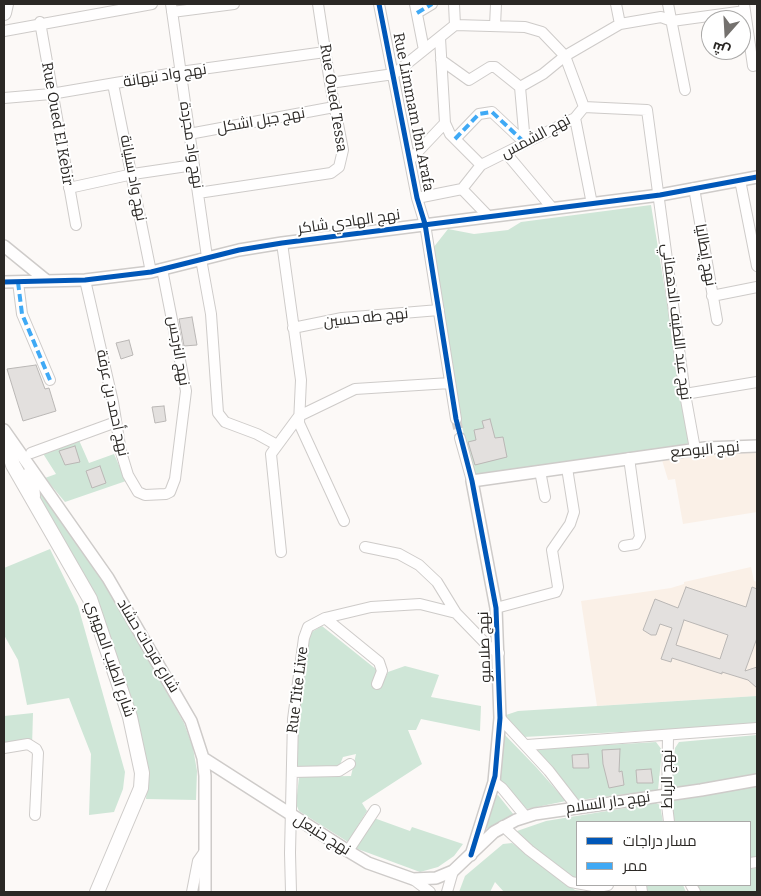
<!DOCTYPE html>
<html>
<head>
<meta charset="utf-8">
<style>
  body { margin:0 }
  #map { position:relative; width:761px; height:896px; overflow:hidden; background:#fcf9f7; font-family:Bitter,Cairo,serif }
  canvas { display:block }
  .frame { position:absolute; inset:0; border:5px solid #2b2825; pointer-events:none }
  .legend { position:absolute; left:576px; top:821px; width:175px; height:65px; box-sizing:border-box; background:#fff; border:1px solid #aaa9a8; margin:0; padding:6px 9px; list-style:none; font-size:15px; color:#2b2825 }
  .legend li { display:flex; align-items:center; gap:10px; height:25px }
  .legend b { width:25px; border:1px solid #aaa9a8 }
  .north { position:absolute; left:701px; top:10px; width:50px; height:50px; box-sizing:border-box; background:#fff; border:1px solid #aaa9a8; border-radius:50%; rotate:199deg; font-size:14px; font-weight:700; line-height:20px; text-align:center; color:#2b2825 }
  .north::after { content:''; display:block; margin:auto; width:18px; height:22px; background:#74716e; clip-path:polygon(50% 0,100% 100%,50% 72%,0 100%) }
</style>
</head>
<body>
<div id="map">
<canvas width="761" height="896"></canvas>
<div class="frame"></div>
<ul class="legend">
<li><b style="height:6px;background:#0057b8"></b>مسار دراجات</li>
<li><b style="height:6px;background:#3fa9f5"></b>ممر</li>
</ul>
<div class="north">ش</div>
</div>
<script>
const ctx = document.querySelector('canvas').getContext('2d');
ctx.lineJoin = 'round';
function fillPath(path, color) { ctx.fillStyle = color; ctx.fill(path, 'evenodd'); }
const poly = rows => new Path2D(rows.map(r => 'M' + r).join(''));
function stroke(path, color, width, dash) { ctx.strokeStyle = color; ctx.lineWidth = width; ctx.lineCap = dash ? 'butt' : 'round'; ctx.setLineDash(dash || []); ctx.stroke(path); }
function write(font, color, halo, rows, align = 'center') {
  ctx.font = font + ' Bitter,Cairo,serif'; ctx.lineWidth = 4; ctx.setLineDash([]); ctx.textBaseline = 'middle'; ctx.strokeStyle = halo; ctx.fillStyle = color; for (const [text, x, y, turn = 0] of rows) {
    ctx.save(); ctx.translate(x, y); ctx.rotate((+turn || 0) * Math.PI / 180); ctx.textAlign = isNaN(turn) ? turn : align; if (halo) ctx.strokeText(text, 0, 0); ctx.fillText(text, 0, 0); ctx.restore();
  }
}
const built = poly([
  [757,451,757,512,683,524,675,479,668,480,662,460,706,452],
  [751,567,754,581,757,582,757,696,597,706,581,601,671,588,684,584,684,582]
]);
const green = poly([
  [651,205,690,443,629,456,473,477,453,384,433,248,448,229,474,234,508,230,521,222],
  [78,438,89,463,114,454,126,481,65,502,45,478,56,474,42,452],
  [38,487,102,576,184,723,193,748,197,771,196,800,146,799,148,766,130,697,38,497],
  [50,549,78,606,125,772,123,789,114,812,89,815,91,754,69,698,27,705,18,660,4,635,4,568],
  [322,626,377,670,371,685,380,689,388,672,405,666,439,675,431,697,481,706,480,731,421,719,416,730,408,730,422,764,362,803,367,811,348,842,299,811,296,804,299,777,351,776,356,754,343,757,339,767,295,768,298,726,310,633],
  [757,696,757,725,523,737,503,716,518,711],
  [33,713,32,747,4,751,4,716],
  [504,734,536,767,566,801,527,809,500,780],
  [757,735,757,775,675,788,672,780,675,748,679,742],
  [656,742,662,750,658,790,579,800,535,753,539,749],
  [757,786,757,859,750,860,750,822,672,822,671,800],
  [498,795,514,815,488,829,483,827,494,796],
  [656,803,660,805,663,822,577,822,577,882,517,835,517,831,546,821],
  [374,818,410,831,412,827,463,844,454,856,438,867,420,872,355,848],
  [512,843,575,890,593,892,504,892,495,882,490,892,459,892,465,876,503,844],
  [757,868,757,892,697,892,694,885,750,885,750,869],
  [644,885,683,885,686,892,645,892]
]);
const building = poly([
  [192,317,197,345,184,346,179,319,192,317],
  [129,340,133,355,121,359,116,343,129,340],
  [36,365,45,389,49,388,56,411,23,421,7,369,36,365],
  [164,406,166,421,155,423,152,407,164,406],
  [490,419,495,438,503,437,507,457,475,465,468,442,476,440,474,430,484,428,482,421,490,419],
  [75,446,80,462,65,465,59,451,75,446],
  [100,466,106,483,92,488,86,471,100,466],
  [686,587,746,607,752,587,757,589,757,638,745,671,757,667,757,688,748,680,722,672,722,674,672,658,671,662,661,659,672,628,660,624,656,635,651,635,643,630,655,599,678,608,686,587],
  [684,620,728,635,720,659,676,645,684,620],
  [620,749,619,772,622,771,624,785,609,788,603,764,602,750,620,749],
  [588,754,589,768,573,768,572,755,588,754],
  [651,769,653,783,637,783,636,770,651,769]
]);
const minorTunnel = poly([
  [456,419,460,438]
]);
const minor = poly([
  [171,4,207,257],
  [379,4,417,198,425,224,456,419],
  [415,4,424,50],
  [616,4,620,24],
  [668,4,685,90],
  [744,4,753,66,757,65],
  [172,12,234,4],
  [417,13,432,4],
  [40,22,76,225],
  [455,25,525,27,542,32,565,56,584,107],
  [495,26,496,4],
  [4,31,152,4],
  [440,38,445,123,450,134,481,165],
  [441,60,469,80,490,67,495,67,520,87,525,143],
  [330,83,394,74,455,25,454,4],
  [113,84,151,272],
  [520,87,543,74,565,56,620,24,661,17,672,21,745,11],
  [4,98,51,94,180,72,325,52],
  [584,107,647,110,685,394,695,449],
  [575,118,592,204],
  [189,134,334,107],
  [455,139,479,114,492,112,525,143],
  [506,153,553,209],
  [410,160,445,123],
  [740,180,757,266],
  [69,188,133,174,194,165],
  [694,188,717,320],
  [462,189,489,217],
  [198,193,331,173,339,167,343,150,330,83,318,4],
  [417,198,462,189,481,165,575,118,584,107],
  [282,243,301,380,299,423,344,521],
  [201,259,211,314,218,413,225,422,257,434,277,445],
  [85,280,113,402,121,452,128,475,138,492,145,495,166,494,170,492,175,479,186,391,162,269],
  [18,282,22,314,50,380],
  [712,296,757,287],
  [293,328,342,318,439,310],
  [685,394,757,382],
  [460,438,472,481],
  [31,453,116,422],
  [540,471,545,497],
  [624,546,636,544,640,537,629,458],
  [365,547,399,554,419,565,437,582,456,613],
  [281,552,271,454,299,416,355,389,450,383],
  [496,608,556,592,558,587,552,550,570,524,574,512,567,468],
  [325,618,379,662,382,671,377,684],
  [500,718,549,771,577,807],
  [668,736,667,805,669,822],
  [527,745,757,728],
  [4,748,28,744,36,749,38,753,35,815],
  [292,772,339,771,350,764],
  [494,782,502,788,526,817],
  [503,826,529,850,571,882,598,887,608,885],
  [348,851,375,810],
  [750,863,757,862],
  [413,879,430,892],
  [641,885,642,892],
  [691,885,695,892],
  [192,892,198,861,205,851],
  [291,892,290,853,293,719,304,638,308,627,325,618,371,607,420,604,456,613,488,646,499,653],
  [447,892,453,871]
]);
const tertiary = poly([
  [4,246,47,281],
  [4,282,85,280,151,272,239,250,282,243,660,195,757,177],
  [4,430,108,578,191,721,203,758,205,776,205,892],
  [203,758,348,851,368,863,413,879,436,878,453,871,494,832,516,820,535,814,701,790,757,780],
  [471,855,494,782,500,718,496,608,472,481,705,448,757,446]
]);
const secondary = poly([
  [4,13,6,4],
  [4,437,13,465,90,599,130,717,142,773,141,788,97,892],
  [31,472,33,496]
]);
const quiet = poly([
  [417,13,432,4],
  [455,139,479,114,492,112,525,143],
  [18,282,22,314,50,380]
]);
const cycleway = poly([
  [379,4,417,198,425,224,456,419,472,481,496,608,500,718,495,776,471,855],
  [4,282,85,280,151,272,239,250,282,243,660,195,757,177]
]);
const streetNames = [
  ["نهج واد نبهانة",165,76,-9],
  ["Rue Oued Tessa",333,98,81],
  ["Rue Limmam Ibn Arafa",413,112,79],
  ["نهج جبل اشكل",261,121,-10],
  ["Rue Oued El Kebir",57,124,80],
  ["نهج الشمس",536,137,-28],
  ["نهج واد مجردة",191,145,81],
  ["نهج واد سليانة",133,178,79],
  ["نهج الهادي شاكر",349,222,-8],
  ["نهج إيطاليا",705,255,80],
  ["نهج طه حسين",366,318,-6],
  ["نهج عبد اللطيف الدهماني",676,322,83],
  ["نهج النرجس",178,351,80],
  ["نهج أحمد بن عرفة",112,403,78],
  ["نهج البوصع",705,450,-5],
  ["شارع فرحات حشاد",148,646,59],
  ["نهج صلامبو",485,647,-92],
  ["شارع الطيب المهيري",110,659,71],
  ["Rue Tite Live",298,690,-83],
  ["نهج الرباط",668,779,-90],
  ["نهج دار السلام",608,803,-8],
  ["نهج حنبعل",322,835,32]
];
fillPath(built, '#faf0e7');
fillPath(green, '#cfe6d7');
fillPath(building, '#e3e0de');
stroke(building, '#bab7b5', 1);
stroke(minorTunnel, '#d2cfcd', 10, [10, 5]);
stroke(minor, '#cecbc9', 12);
stroke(tertiary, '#cecbc9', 14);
stroke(secondary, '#cecbc9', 16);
stroke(minor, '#fffefe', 10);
stroke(tertiary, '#fffefe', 11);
stroke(secondary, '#fffefe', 14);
stroke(quiet, '#3fa9f5', 4, [8, 4]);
stroke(cycleway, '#0057b8', 5);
write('15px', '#2b2825', '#fff', streetNames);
</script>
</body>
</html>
